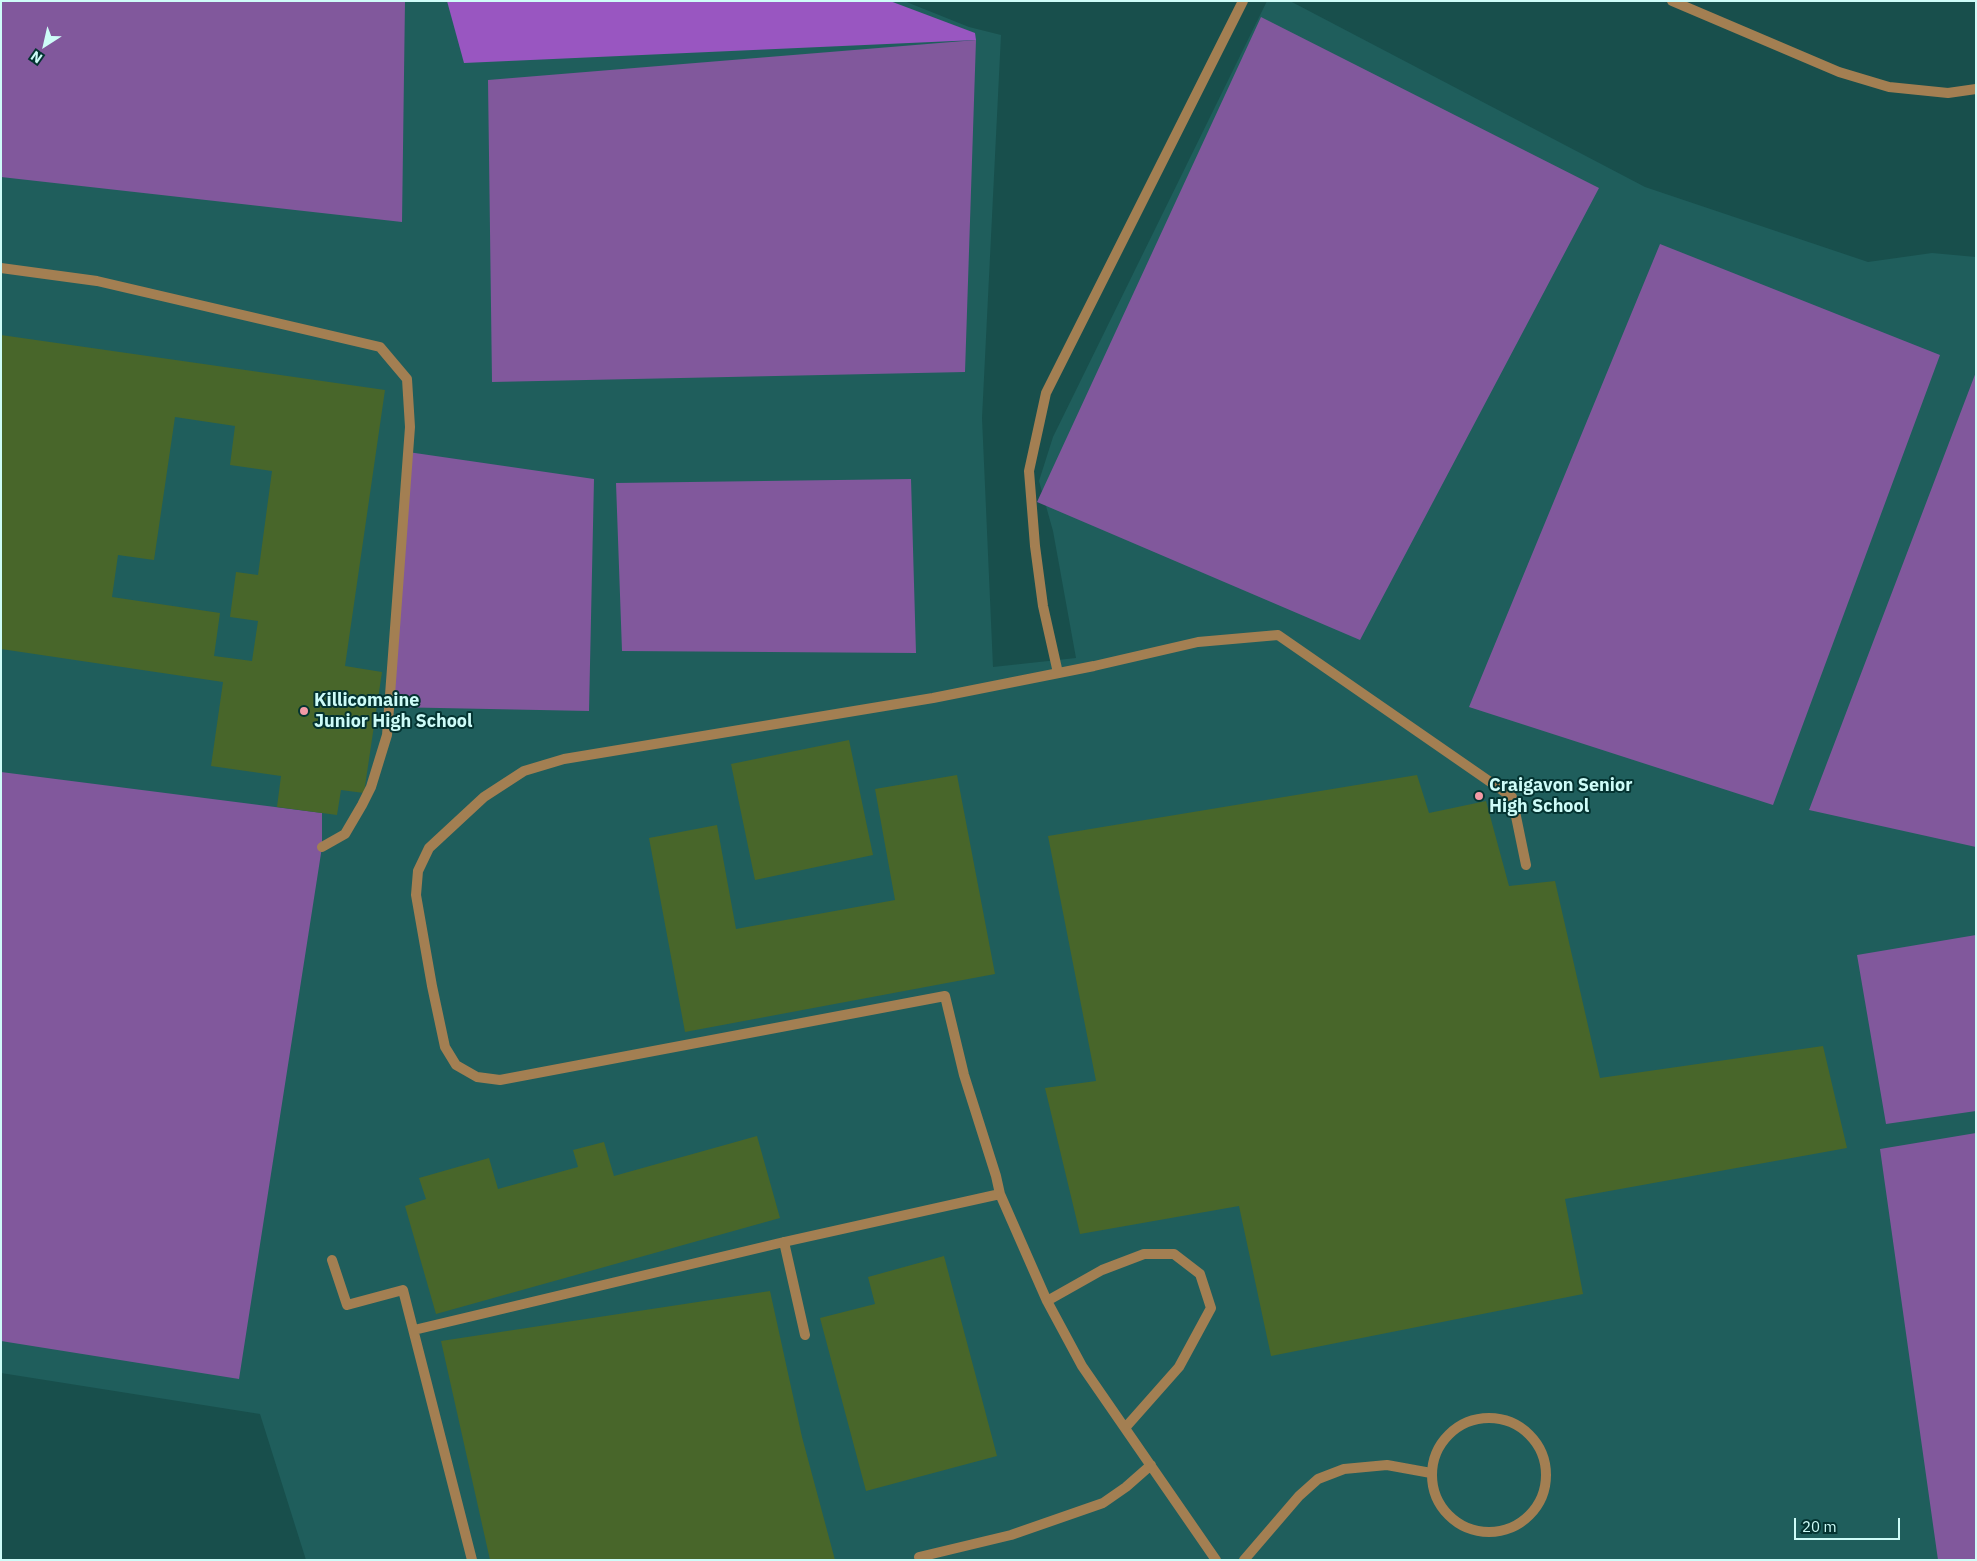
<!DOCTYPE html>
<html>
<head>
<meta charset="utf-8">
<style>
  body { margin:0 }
  #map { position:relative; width:1977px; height:1561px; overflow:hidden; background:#184f4c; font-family:"IBM Plex Sans",sans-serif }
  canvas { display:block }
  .frame { position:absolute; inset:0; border:2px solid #cefcf8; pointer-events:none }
  .north { position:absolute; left:20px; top:20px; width:50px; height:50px; -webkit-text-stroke:4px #043331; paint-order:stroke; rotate:215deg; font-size:14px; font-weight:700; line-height:20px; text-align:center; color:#cefcf8 }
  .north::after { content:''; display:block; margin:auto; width:18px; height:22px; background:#cefcf8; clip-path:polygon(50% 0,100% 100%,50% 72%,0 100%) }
  .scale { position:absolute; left:1794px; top:1518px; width:106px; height:22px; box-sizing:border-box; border:2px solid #cefcf8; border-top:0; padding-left:6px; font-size:15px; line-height:18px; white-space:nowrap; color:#cefcf8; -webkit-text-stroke:4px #043331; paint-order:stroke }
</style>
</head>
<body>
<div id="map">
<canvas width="1977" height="1561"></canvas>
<div class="frame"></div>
<div class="north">N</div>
<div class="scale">20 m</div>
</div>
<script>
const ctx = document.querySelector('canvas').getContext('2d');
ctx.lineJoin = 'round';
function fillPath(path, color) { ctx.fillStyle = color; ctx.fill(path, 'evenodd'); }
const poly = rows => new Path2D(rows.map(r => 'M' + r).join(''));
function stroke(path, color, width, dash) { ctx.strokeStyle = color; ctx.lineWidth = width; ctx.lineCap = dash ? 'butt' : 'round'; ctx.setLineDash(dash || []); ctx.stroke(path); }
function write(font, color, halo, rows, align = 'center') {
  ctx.font = font + ' "IBM Plex Sans",sans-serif'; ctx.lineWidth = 4; ctx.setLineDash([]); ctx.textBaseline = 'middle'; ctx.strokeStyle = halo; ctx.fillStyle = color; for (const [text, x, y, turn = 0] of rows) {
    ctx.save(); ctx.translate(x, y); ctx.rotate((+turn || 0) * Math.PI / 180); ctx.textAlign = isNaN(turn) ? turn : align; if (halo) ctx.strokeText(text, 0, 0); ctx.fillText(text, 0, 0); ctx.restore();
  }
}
const built = poly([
  [1,1,904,1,969,27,1001,35,982,418,993,667,1076,658,1053,531,1039,481,1053,437,1267,1,1290,1,1645,187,1868,262,1932,253,1976,257,1976,1560,306,1560,260,1414,1,1373]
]);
const green = poly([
  [1,1,405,1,402,222,1,177],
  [1261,17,1599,188,1360,640,1037,502],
  [976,40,965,372,492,382,488,80],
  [1660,244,1940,355,1773,805,1469,707],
  [1976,372,1976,847,1809,810],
  [408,452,594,479,589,711,389,707],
  [911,479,916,653,622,651,616,483],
  [1,772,322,813,322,847,239,1379,1,1341],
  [1976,935,1976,1111,1886,1124,1857,955],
  [1976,1133,1976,1560,1938,1560,1880,1149]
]);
const forest = poly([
  [447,1,890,1,975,33,976,40,464,63]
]);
const building = poly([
  [1,335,385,390,345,666,382,672,364,793,341,790,337,815,277,807,281,776,211,766,223,682,1,649],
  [175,417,235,426,230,465,272,471,258,575,236,572,230,617,258,621,252,661,214,656,220,613,112,597,118,555,154,560],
  [849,740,873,855,755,880,731,764],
  [957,775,995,974,685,1032,649,838,717,825,736,929,895,900,875,789],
  [1417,775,1429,813,1486,801,1509,886,1555,881,1600,1078,1823,1046,1847,1148,1565,1199,1583,1294,1271,1356,1239,1206,1080,1234,1045,1088,1096,1081,1048,836],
  [757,1136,780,1218,436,1314,405,1206,426,1199,419,1178,489,1158,498,1189,578,1167,573,1150,604,1142,614,1176],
  [944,1256,997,1456,866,1491,820,1318,875,1304,868,1277],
  [770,1291,802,1437,835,1560,490,1560,441,1341]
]);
const lane = poly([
  [1,268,97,281,380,347,407,379,410,427,387,735,371,787,362,805,345,834,322,847],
  [1058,673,1043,606,1035,546,1029,471,1046,393,1243,1],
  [784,1242,805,1335],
  [332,1260,347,1305,403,1290,472,1560],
  [1047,1301,1102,1270,1144,1254,1174,1254,1200,1274,1211,1308,1179,1367,1125,1428],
  [414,1330,784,1242,1000,1194],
  '1432 1475a57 57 0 1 1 114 0a57 57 0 1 1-114 0Z',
  [919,1557,1011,1535,1103,1503,1126,1487,1151,1465],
  [1216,1560,1082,1366,1047,1301,1000,1194,996,1176,964,1075,945,996,500,1080,477,1077,456,1065,445,1047,432,986,416,895,418,871,429,848,484,797,524,771,564,759,933,698,1094,666,1198,642,1278,635,1512,797,1526,865],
  [1244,1560,1299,1496,1318,1479,1344,1469,1387,1465,1431,1473]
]);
const street = poly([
  [1672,1,1839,72,1889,87,1948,93,1976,89]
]);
const markers = [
  [304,711,5,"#f49aa6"],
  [1479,796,5,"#f49aa6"]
];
const poiNames = [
  ["Killicomaine",314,701],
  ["Junior High School",314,722],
  ["Craigavon Senior",1489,786],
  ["High School",1489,807]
];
fillPath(built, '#1f5e5c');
fillPath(green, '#81589c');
fillPath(forest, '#9956c1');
fillPath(building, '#48662a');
stroke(lane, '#a37f52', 10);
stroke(street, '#a37f52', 10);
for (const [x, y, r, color] of markers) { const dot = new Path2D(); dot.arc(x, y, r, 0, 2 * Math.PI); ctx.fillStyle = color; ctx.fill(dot); stroke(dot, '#043331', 2); }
write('bold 18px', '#cefcf8', '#043331', poiNames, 'left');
</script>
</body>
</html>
